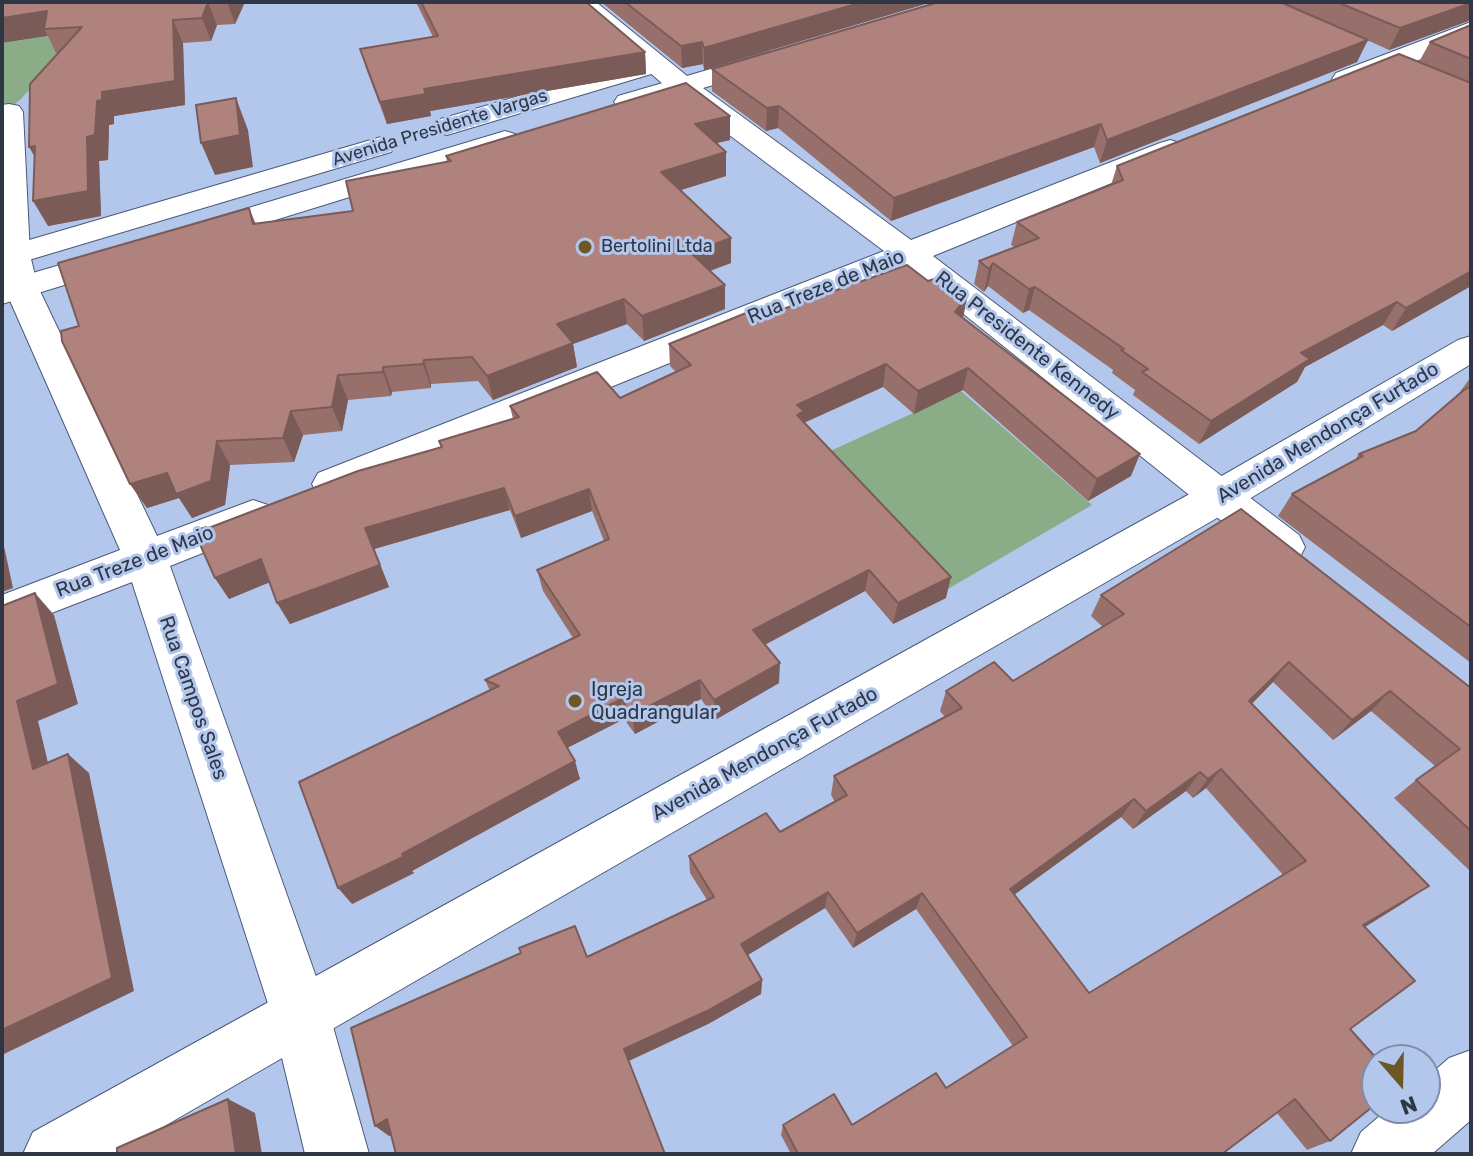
<!DOCTYPE html>
<html>
<head>
<meta charset="utf-8">
<style>
  body { margin:0 }
  #map { position:relative; width:1473px; height:1156px; overflow:hidden; background:#b3c7ed; font-family:Rubik,sans-serif }
  canvas { display:block }
  .frame { position:absolute; inset:0; border:4px solid #2f3746; pointer-events:none }
  .north { position:absolute; left:1361px; top:1044px; width:80px; height:80px; box-sizing:border-box; background:#b3c7ed; border:2px solid #7e8daa; border-radius:50%; rotate:160deg; font-size:22px; font-weight:700; line-height:32px; text-align:center; color:#2f3746 }
  .north::after { content:''; display:block; margin:auto; width:28px; height:36px; background:#6e5727; clip-path:polygon(50% 0,100% 100%,50% 72%,0 100%) }
</style>
</head>
<body>
<div id="map">
<canvas width="1473" height="1156"></canvas>
<div class="frame"></div>
<div class="north">N</div>
</div>
<script>
const ctx = document.querySelector('canvas').getContext('2d');
ctx.lineJoin = 'round';
function fillPath(path, color) { ctx.fillStyle = color; ctx.fill(path, 'evenodd'); }
const poly = rows => new Path2D(rows.map(r => 'M' + r).join(''));
function stroke(path, color, width, dash) { ctx.strokeStyle = color; ctx.lineWidth = width; ctx.lineCap = dash ? 'butt' : 'round'; ctx.setLineDash(dash || []); ctx.stroke(path); }
function write(font, color, halo, rows, align = 'center') {
  ctx.font = font + ' Rubik,sans-serif'; ctx.lineWidth = 6; ctx.setLineDash([]); ctx.textBaseline = 'middle'; ctx.strokeStyle = halo; ctx.fillStyle = color; for (const [text, x, y, turn = 0] of rows) {
    ctx.save(); ctx.translate(x, y); ctx.rotate((+turn || 0) * Math.PI / 180); ctx.textAlign = isNaN(turn) ? turn : align; if (halo) ctx.strokeText(text, 0, 0); ctx.fillText(text, 0, 0); ctx.restore();
  }
}
const green = poly([
  [84,31,20,100,9,108,2,105,2,43],
  [961,391,1092,505,941,593,815,458]
]);
const minor = poly([
  [569,2,596,2,692,80,911,240,1160,143,1170,140,1180,143,1185,149,1180,155,933,256,1299,535,1305,547,1299,559,1284,564,1269,559,905,267,346,495,332,499,318,495,312,484,318,473,884,251,672,92,569,2],
  [1471,22,1471,39,1356,85,1336,85,1332,79,1336,73,1471,22],
  [9,104,19,106,23,112,30,255,38,287,157,536,253,500,268,505,274,516,268,527,170,566,330,1016,369,1154,305,1154,272,1016,132,582,2,632,2,595,120,550,4,287,2,105,9,104],
  [1471,1050,1471,1120,1432,1154,1351,1154,1361,1132,1389,1108,1425,1108,1425,1079,1449,1058,1471,1050]
]);
const tertiary = poly([
  [769,52,778,54,782,60,778,66,628,110,618,108,614,102,618,96,769,52],
  [649,58,658,60,662,66,658,72,447,135,437,132,433,126,437,120,649,58],
  [505,131,515,134,520,140,515,146,207,241,196,244,185,241,180,234,185,227,505,131],
  [381,137,391,140,396,146,391,152,2,268,2,248,381,137],
  [118,248,130,251,135,258,130,265,2,304,2,282,118,248],
  [1471,336,1471,364,1236,507,116,1154,23,1154,33,1132,1206,485,1458,340,1471,336]
]);
const wall = poly([
  [2,2,245,2,235,24,217,25,211,41,183,43,185,105,114,116,114,124,109,125,108,160,99,161,101,216,48,226,58,53,56,53,48,36],
  [416,2,586,2,645,52,646,74,430,111,431,116,387,124,367,71,360,49,433,37],
  [601,2,932,2,704,70,703,64,682,68],
  [939,2,1471,2,1471,20,1389,50,1367,40,1357,62,1100,163,1094,147,891,221,778,128,766,131,712,91,712,69],
  [1471,25,1471,286,1392,331,1383,325,1305,367,1297,382,1199,444,1133,395,1135,390,1112,373,1113,370,1029,310,1023,313,988,286,984,292,974,284,979,261,1015,247,1011,245,1017,222,1111,185,1117,166,1419,62,1430,42],
  [730,116,730,140,716,143,726,176,680,190,731,238,731,263,710,271,725,309,644,341,627,324,573,344,577,367,493,400,478,381,431,384,431,388,392,392,391,396,348,400,342,431,303,435,294,462,230,465,225,505,192,518,179,498,147,508,130,484,79,326,249,208,256,224,353,211,447,162,446,156],
  [758,318,963,318,1131,476,1088,501,963,390,914,414,883,387,804,423,946,598,893,624,865,591,765,645,779,683,715,720,701,699,635,734,624,719,567,748,580,779,412,871,414,873,352,904,490,691,485,680,573,638,543,591,537,570,604,541,592,511,521,538,510,510,374,549,389,587,290,624,269,582,229,599,215,578,206,527,207,529,441,447,513,419,510,406,620,398,676,372,670,366,669,344],
  [1471,377,1471,663,1278,516,1292,494,1355,460,1359,454,1416,431,1459,393],
  [1101,595,1471,688,1471,872,1394,798,1416,780,1435,766,1371,711,1333,740,1273,682,1252,704,1405,902,1365,927,1350,1029,1330,1141,1307,1150,1277,1113,1222,1154,791,1154,781,1135,783,1125,852,1125,946,1088,1013,1046,916,909,853,948,825,908,748,955,762,980,761,994,708,1024,629,1061,389,1136,587,957,707,900,690,873,689,856,780,832,835,802,831,795,834,776,945,717,940,711,946,691,1013,681,1103,627,1091,616],
  [1206,788,1283,875,1089,993,1014,895,1121,817,1133,829,1186,791,1193,798]
]);
const shadedWall = poly([
  [208,2,217,25,211,41,202,18],
  [227,2,245,2,235,24],
  [863,2,932,2,704,70,704,48],
  [1471,3,1471,20,1389,50,1400,28],
  [47,11,44,29,48,36,2,43,2,18],
  [173,20,183,43,185,105,114,116,114,124,109,125,108,160,99,161,101,216,48,226,33,201,102,92],
  [1368,40,1357,62,1100,163,1107,140],
  [702,42,703,64,682,68,681,46],
  [645,52,646,74,430,111,431,116,387,124,380,102,424,89],
  [236,98,248,130,253,167,215,175,201,143],
  [779,106,778,128,766,131,767,108],
  [730,116,730,140,696,148,695,124],
  [1101,124,1094,147,891,221,894,198],
  [35,146,43,171,29,147],
  [726,152,726,176,662,196,661,172],
  [731,238,731,263,692,277,691,253],
  [993,263,988,286,984,292,989,269],
  [1471,271,1471,286,1392,331,1406,308],
  [725,285,725,309,644,341,642,316],
  [1035,287,1029,310,1023,313,1029,289],
  [968,295,963,318,955,312],
  [624,299,627,324,573,344,577,367,493,400,487,376,557,324],
  [1397,302,1383,325,1305,367,1297,382,1199,444,1211,421,1301,353],
  [424,360,431,384,431,388,423,364],
  [886,364,883,387,803,423,795,437,797,405],
  [383,367,392,392,391,396,383,372],
  [968,368,963,390,914,414,918,391],
  [338,375,348,400,342,431,332,407],
  [291,411,303,435,294,462,283,438],
  [217,441,230,465,225,505,192,518,179,498,147,508,130,484],
  [1140,454,1131,476,1088,501,1097,479],
  [504,488,510,510,374,549,389,587,290,624,277,603,365,528],
  [589,489,592,511,521,538,515,516],
  [2,537,13,588,2,592],
  [261,559,273,581,229,599,215,578],
  [869,570,865,591,752,651,753,630],
  [951,577,946,598,893,624,898,603],
  [35,593,54,615,78,704,38,721,54,788,33,769,17,701],
  [1289,662,1273,682,1234,721,1249,701],
  [780,663,779,683,715,720,714,700],
  [700,680,701,699,635,734,632,715],
  [1390,691,1371,711,1333,740,1352,720],
  [621,699,624,719,563,750,558,732],
  [68,754,89,773,134,991,2,1055,2,1030],
  [575,761,580,779,412,871,414,873,352,904,338,888],
  [1221,769,1206,788,1193,798,1208,779],
  [1200,772,1186,791,1133,829,1146,811],
  [1134,799,1121,817,1000,905,1010,889],
  [1429,886,1405,902,1342,941,1363,925],
  [828,892,825,908,741,959,741,944],
  [922,893,916,909,853,948,857,933],
  [762,980,761,994,708,1024,628,1061,624,1049],
  [228,1099,255,1113,262,1154,236,1154],
  [387,1119,400,1129,389,1136,375,1126]
]);
const building = poly([
  [2,2,208,2,202,18,173,20,175,81,102,92,102,100,97,101,95,135,87,137,88,191,33,201,35,146,29,147,30,84,82,27,44,29,47,11,2,18,2,2],
  [421,2,586,2,645,52,424,89,426,94,380,102,360,49,438,36,421,2],
  [625,2,863,2,704,48,702,42,681,46,625,2],
  [939,2,1280,2,1368,40,1107,140,1101,124,894,198,779,106,767,108,712,69,939,2],
  [1337,2,1471,2,1471,3,1400,28,1337,2],
  [1471,25,1471,59,1430,42,1471,25],
  [1399,54,1471,83,1471,271,1406,308,1397,302,1301,353,1310,359,1211,421,1142,372,1148,369,1121,350,1124,349,1035,287,1029,289,993,263,989,269,979,261,1039,238,1017,222,1123,180,1117,166,1399,54],
  [686,83,730,116,695,124,726,152,661,172,731,238,691,253,725,285,642,316,624,299,557,324,573,343,487,376,472,357,424,360,423,364,383,367,383,372,338,375,332,407,291,411,283,438,217,441,211,481,176,494,167,473,130,484,62,341,61,331,79,326,58,263,249,208,253,224,353,211,346,181,451,161,446,156,686,83],
  [236,98,240,135,201,143,196,105,236,98],
  [907,265,928,281,943,276,968,295,955,312,1140,454,1097,479,968,368,918,391,886,364,797,405,804,411,797,415,951,577,898,603,869,570,753,630,780,663,714,700,700,680,632,715,621,699,558,732,575,761,402,854,403,857,338,888,299,782,499,686,485,680,580,635,537,570,609,539,589,489,515,516,504,488,365,528,380,565,277,603,261,559,215,578,194,531,206,527,206,529,358,471,442,447,439,441,519,417,510,406,597,372,620,398,691,365,669,344,751,311,758,318,907,265],
  [1471,386,1471,627,1292,494,1363,456,1359,454,1416,431,1464,390,1471,386],
  [1241,509,1471,688,1471,831,1416,780,1460,749,1390,691,1352,720,1289,662,1249,701,1429,886,1363,925,1415,981,1350,1029,1378,1060,1377,1060,1377,1103,1330,1141,1295,1099,1222,1154,798,1154,783,1125,834,1094,852,1125,936,1073,946,1088,1027,1037,922,893,857,933,828,892,741,944,762,980,707,1011,624,1049,665,1154,396,1154,387,1119,375,1126,351,1028,521,953,519,948,575,926,587,957,714,897,689,856,766,813,780,832,847,795,834,776,962,708,946,691,994,662,1013,681,1124,614,1101,595,1241,509],
  [1221,769,1306,861,1089,993,1010,889,1134,799,1146,811,1200,772,1208,779,1221,769],
  [35,593,58,684,17,701,33,769,68,754,112,978,2,1030,2,606,35,593],
  [228,1099,236,1154,117,1154,117,1148,228,1099]
]);
const markers = [
  [585,247,8,"#6e5727"],
  [575,701,8,"#6e5727"]
];
const farStreetnames = [
  ["Avenida Presidente Vargas",440,128,-17]
];
const farPoinames = [
  ["Bertolini Ltda",601,247]
];
const streetNames = [
  ["Rua Treze de Maio",826,287,-22],
  ["Rua Presidente Kennedy",1027,346,38],
  ["Avenida Mendonça Furtado",1328,433,-31],
  ["Rua Treze de Maio",135,562,-21],
  ["Rua Campos Sales",193,698,71],
  ["Avenida Mendonça Furtado",765,754,-29]
];
const poiNames = [
  ["Igreja",591,690],
  ["Quadrangular",591,713]
];
fillPath(green, '#8aad87');
stroke(minor, '#495a7b', 2);
stroke(tertiary, '#495a7b', 2);
fillPath(minor, '#fff');
fillPath(tertiary, '#fff');
fillPath(wall, '#97706c');
fillPath(shadedWall, '#7b5b58');
fillPath(building, '#b0827e');
stroke(building, '#7b5b58', 2);
for (const [x, y, r, color] of markers) { const dot = new Path2D(); dot.arc(x, y, r, 0, 2 * Math.PI); ctx.fillStyle = color; ctx.fill(dot); stroke(dot, '#b3c7ed', 3); }
write('18px', '#2f3746', '#b3c7ed', farStreetnames);
write('18px', '#2f3746', '#b3c7ed', farPoinames, 'left');
write('20px', '#2f3746', '#b3c7ed', streetNames);
write('20px', '#2f3746', '#b3c7ed', poiNames, 'left');
</script>
</body>
</html>
